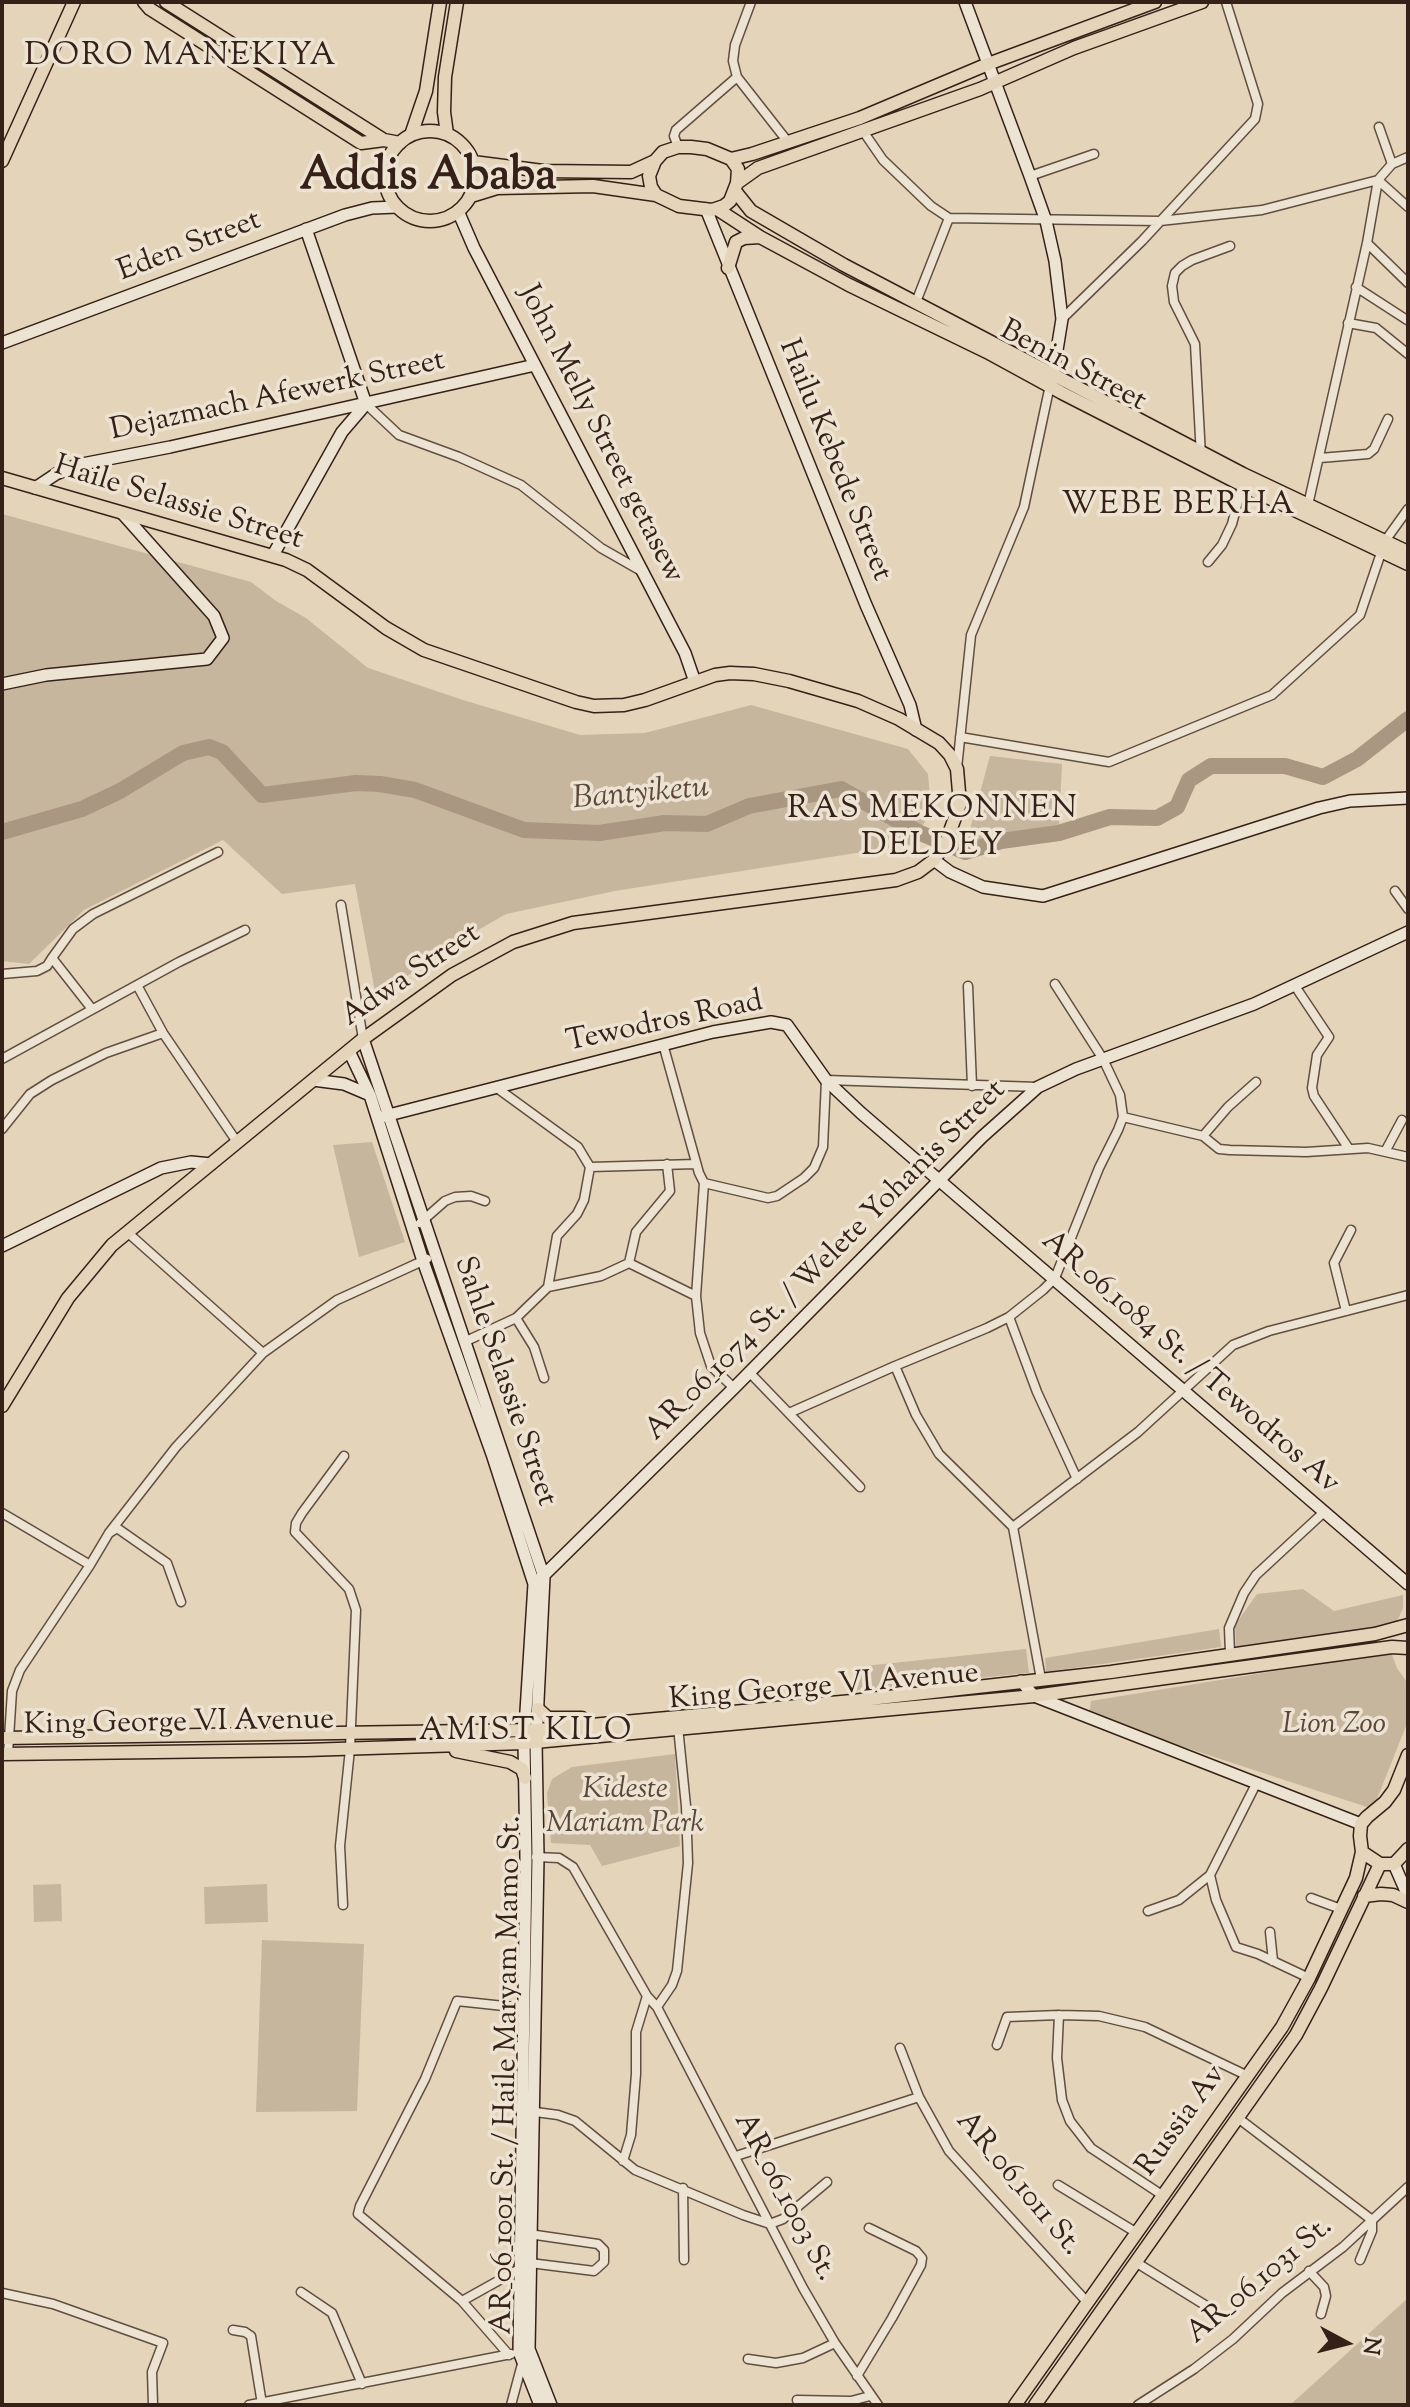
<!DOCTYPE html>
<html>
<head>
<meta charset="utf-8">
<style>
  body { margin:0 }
  #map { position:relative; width:1410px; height:2407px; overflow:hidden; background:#e4d4b9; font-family:"Sorts Mill Goudy",serif }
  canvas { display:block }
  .frame { position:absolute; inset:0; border:4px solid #362118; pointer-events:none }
  .north { position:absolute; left:1306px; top:2303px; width:80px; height:80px; -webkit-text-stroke:6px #ede3d2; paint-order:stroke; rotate:97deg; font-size:22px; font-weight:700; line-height:32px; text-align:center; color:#362118 }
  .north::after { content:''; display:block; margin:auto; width:28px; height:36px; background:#362118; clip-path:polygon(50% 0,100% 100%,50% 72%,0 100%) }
</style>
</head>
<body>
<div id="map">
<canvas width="1410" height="2407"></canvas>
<div class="frame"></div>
<div class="north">N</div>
</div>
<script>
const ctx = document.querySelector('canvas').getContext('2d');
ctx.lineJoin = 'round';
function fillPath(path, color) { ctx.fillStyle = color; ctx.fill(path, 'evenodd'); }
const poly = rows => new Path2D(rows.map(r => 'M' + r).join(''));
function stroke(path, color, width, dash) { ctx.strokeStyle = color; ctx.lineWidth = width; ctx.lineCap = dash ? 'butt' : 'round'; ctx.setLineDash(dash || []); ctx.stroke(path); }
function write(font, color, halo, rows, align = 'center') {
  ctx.font = font + ' "Sorts Mill Goudy",serif'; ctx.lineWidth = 7; ctx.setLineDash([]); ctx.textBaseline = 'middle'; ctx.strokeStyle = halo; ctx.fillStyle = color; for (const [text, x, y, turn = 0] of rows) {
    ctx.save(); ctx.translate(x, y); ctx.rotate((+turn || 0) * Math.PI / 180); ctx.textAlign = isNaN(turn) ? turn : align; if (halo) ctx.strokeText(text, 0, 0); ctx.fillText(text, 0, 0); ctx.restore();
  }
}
const green = poly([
  [2,514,251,582,276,601,306,618,368,668,463,700,580,735,645,733,751,705,908,749,928,774,931,810,913,844,615,891,506,914,459,941,376,997,355,884,282,894,223,840,84,910,29,964,2,961],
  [990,756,1062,764,1059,827,966,844],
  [372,1142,405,1242,359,1257,333,1145],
  [1303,1589,1334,1611,1403,1595,1403,1608,1396,1624,1236,1648,1235,1625,1257,1594],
  [1219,1629,1221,1647,1046,1672,1045,1658],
  [1026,1649,1029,1673,857,1690,855,1667],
  [1391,1652,1397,1668,1408,1684,1408,1721,1373,1809,1089,1716,1091,1701],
  [675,1754,680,1846,602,1866,590,1845,551,1843,547,1793,552,1779,572,1767],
  [61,1884,62,1921,34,1922,33,1885],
  [267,1884,268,1922,205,1924,204,1887],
  [262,1940,364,1944,357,2111,256,2112],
  [1408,2298,1408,2405,1290,2405]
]);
const river = poly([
  [2,832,82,809,120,791,183,753,209,747,222,752,262,795,356,783,380,784,415,790,524,830,599,833,665,823,707,824,749,806,841,789,918,832,965,852,1001,841,1059,833,1110,817,1157,818,1177,807,1189,780,1211,766,1285,766,1323,777,1357,759,1408,719]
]);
const street = poly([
  [751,2,735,45,733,61,737,77,788,142],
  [1379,127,1392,164],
  [863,131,883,160,931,206,949,218],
  [678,147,674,136,676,130,737,77],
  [1030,176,1094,154],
  [1378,180,1408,207],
  [1367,243,1408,283],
  [1356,287,1407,320],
  [916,302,949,218,1160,221,1262,210,1378,180],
  [1062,319,1142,241,1255,119,1258,104,1226,2],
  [1348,323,1376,328,1408,354],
  [366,404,399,435,459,457,521,485,601,548,643,572],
  [1201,456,1195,344,1174,302,1172,286,1175,273,1182,266,1192,260,1230,246],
  [1320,458,1368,454,1374,449,1388,419],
  [1308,505,1367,243,1378,180,1392,164,1408,157],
  [1208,562,1222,545,1232,524,1243,482],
  [960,737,1109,762,1272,695,1360,615,1385,541,1408,509],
  [957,768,971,635,1024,507,1050,385],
  [1395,891,1408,909],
  [341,905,363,1039],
  [52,958,73,929,93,914,218,852],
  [2,974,37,971,47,966,52,958,92,1009],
  [137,985,163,1033,237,1142],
  [968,986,972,1086],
  [1295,986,1329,1037,1317,1055,1312,1088,1314,1096,1349,1149],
  [663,1044,699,1173,704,1183,696,1296,700,1333,711,1366,734,1388],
  [2,1059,179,962,245,930],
  [497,1088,578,1147,590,1167,696,1164],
  [1123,1117,1203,1136,1219,1149,1230,1150,1306,1152,1368,1148,1408,1157],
  [2,1129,30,1094,52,1080,106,1053,163,1033],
  [1203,1136,1228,1107,1256,1082],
  [1386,1150,1402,1120],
  [704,1183,768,1198,777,1196,804,1178,814,1168,823,1147,826,1080,1038,1087],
  [420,1223,445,1201,455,1197,471,1196,485,1201],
  [127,1232,263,1353,337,1300,427,1259],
  [629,1263,636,1232,670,1191,667,1164],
  [548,1287,601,1276,629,1263,696,1296],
  [1346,1311,1334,1263,1351,1230],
  [1009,1317,1037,1392,1077,1479],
  [516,1318,534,1347,544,1378],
  [464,1342,516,1318,548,1287,557,1236,577,1214,584,1200,590,1167],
  [895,1366,987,1328,1009,1317,1043,1290,1055,1278,1099,1168,1118,1130,1123,1117,1120,1095,1103,1059,1055,984],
  [749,1372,860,1487],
  [789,1413,895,1366,916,1415,939,1454,1013,1527,1041,1679],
  [2,1513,90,1565,20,1670,12,1691,8,1754],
  [1013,1527,1138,1432,1233,1345,1269,1331,1408,1295],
  [109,1533,176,1447,263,1353],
  [90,1565,109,1533,117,1528,167,1563,181,1602],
  [1230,1653,1229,1628,1244,1593,1256,1575,1323,1513],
  [1257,1782,1210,1875,1216,1900,1236,1947,1258,1954,1309,1978],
  [536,1857,559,1858,573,1867,647,1996,657,2007,803,2288,835,2343,878,2405],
  [1311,1898,1341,1909],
  [343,1905,340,1846,350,1749,356,1610,349,1589,295,1532,296,1523,302,1513,344,1456],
  [1148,1911,1179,1900,1210,1875],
  [1270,1932,1273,1961],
  [657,2007,672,1985,677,1971,688,1863,686,1806,678,1727],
  [1059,2015,1057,2058,1062,2100,1070,2121,1091,2148,1162,2195],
  [997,2045,1007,2017,1059,2015,1099,2016,1145,2027,1248,2076],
  [900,2048,919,2097,949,2151,1088,2303],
  [528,2111,558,2115,575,2121,635,2170,743,2215,770,2224,783,2219,827,2182],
  [1238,2118,1372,2220],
  [736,2156,919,2097],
  [623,2161,631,2135,636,2074,636,2032,647,1996],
  [1058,2185,1137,2233],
  [683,2188,684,2260],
  [1360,2260,1372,2231,1372,2220],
  [1137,2263,1213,2310],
  [1309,2271,1324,2287,1326,2296,1321,2314],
  [301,2292,332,2313,362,2384],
  [2,2293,53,2304,163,2343,152,2372,153,2405],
  [462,2301,530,2263,594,2271,604,2262,604,2250,598,2244,529,2234],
  [233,2330,245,2332,251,2336,262,2404],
  [509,2355,462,2301,358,2214,360,2206,425,2079,457,2001,523,2008],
  [748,2359,776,2363,803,2358,835,2343],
  [857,2376,892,2318,921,2265,922,2258,916,2251,869,2228],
  [797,2400,851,2401,870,2396],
  [249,2405,511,2354],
  [511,2405,522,2364],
  [1138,2405,1194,2369,1233,2339,1282,2293,1343,2247,1408,2187]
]);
const secondary = poly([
  [965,2,1030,176,1046,221,1055,261,1062,319,1052,381],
  [706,209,866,605,910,705,916,730],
  [458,211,474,248,685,653,695,682],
  [2,343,345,215,372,208,397,207],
  [35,488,56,474,77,465,170,447,535,365],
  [273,555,342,432,366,404,306,229],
  [2,684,46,675,207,659,223,638,214,616,123,514],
  [934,860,950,872,983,887,1043,896,1319,808,1350,801,1408,798],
  [363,1039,544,1577,536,1742,538,1857,529,2349,551,2405],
  [349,1051,370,1095,423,1261,493,1457,534,1584,524,1743,526,1858,519,2352,540,2405],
  [313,1080,344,1084,370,1095],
  [381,1117,713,1032,771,1022,787,1025,826,1080,861,1113,1408,1584],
  [2,1246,161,1168,191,1162,211,1164],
  [539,1580,734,1388,982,1137,1038,1087,1076,1069,1254,1004,1408,932],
  [1021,1681,1034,1696,1361,1824],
  [1394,1864,1408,1896]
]);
const primary = poly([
  [144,2,150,9,361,143,384,140,400,143],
  [166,2,384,140],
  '385 176a45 45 0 1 1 90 0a45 45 0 1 1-90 0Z',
  [447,134,444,112,445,77,457,2],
  [411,135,426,91,440,2],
  [731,159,752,154,860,118,988,64,1155,2],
  [2,161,74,2],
  [655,161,649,176,651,187,656,195],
  [737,183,758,168,980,89,1074,48,1202,2],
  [735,191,751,211,844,265,1243,474,1408,552],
  [471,196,497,188,593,186,656,195,679,206,712,210,724,206,730,201,737,183,738,169,731,159,707,149,691,147,678,147,663,152,655,161,631,172,543,171,473,162],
  [717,209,760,237,849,285,987,352,1062,393,1242,485,1408,564],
  [728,268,736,242,744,238,760,237],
  [2,478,286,560,307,570,386,628,424,650,576,702,594,706,624,705,645,700,715,675,730,673,754,674,789,681,858,701,899,719,939,743,950,755,957,769,960,804,946,842,934,860,918,872,896,880,573,923,513,942,452,975,363,1039,112,1245,68,1298,2,1406],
  [538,1709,548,1718,582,1718],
  [2,1738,537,1730,852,1701,1111,1672,1375,1634,1408,1625],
  [456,1751,510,1762,522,1769,525,1778],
  [2,1754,306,1750,524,1743,1034,1696,1392,1647,1408,1648],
  [1408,1755,1394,1790,1385,1802,1367,1817,1361,1824,1360,1836,1362,1852,1380,1864,1394,1864,1408,1849],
  [1364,1896,1381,1894,1393,1895,1408,1902],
  [1015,2405,1282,2027,1309,1978,1356,1878,1362,1852],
  [1035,2405,1296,2035,1321,1988,1380,1864]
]);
const streetNames = [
  ["Eden Street",190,248,-21],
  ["Benin Street",1072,368,28],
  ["Dejazmach Afewerk Street",278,398,-12],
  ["John Melly Street getasew",599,435,63],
  ["Hailu Kebede Street",833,461,68],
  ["Haile Selassie Street",178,505,17],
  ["Adwa Street",412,977,-34],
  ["Tewodros Road",665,1024,-12],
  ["AR_06_1074 St. / Welete Yohanis Street",827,1262,-45],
  ["AR_06_1084 St. / Tewodros Av",1189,1364,41],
  ["Sahle Selassie Street",503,1382,71],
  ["King George VI Avenue",824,1689,-5],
  ["King George VI Avenue",179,1725,-1],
  ["AR_06_1001 St. / Haile Maryam Mamo St.",509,2075,-89],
  ["Russia Av",1183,2122,-54],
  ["AR_06_1011 St.",1017,2185,50],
  ["AR_06_1003 St.",783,2198,62],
  ["AR_06_1031 St.",1261,2282,-40]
];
const parkNames = [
  ["Lion Zoo",1334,1727],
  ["Kideste",625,1792],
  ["Mariam Park",625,1826]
];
const neighbourhoodNames = [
  ["DORO MANEKIYA",181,59],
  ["WEBE BERHA",1179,508],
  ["RAS MEKONNEN",933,812],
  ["DELDEY",933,849],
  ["AMIST KILO",526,1734]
];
const waterNames = [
  ["Bantyiketu",641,796,-5]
];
const townNames = [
  ["Addis Ababa",428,180]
];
fillPath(green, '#c6b69e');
stroke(river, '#a99782', 16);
stroke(street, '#624e40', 11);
stroke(secondary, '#362118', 14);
stroke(primary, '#362118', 15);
stroke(street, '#ede3d2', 8);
stroke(secondary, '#ede3d2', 11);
stroke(primary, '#e4d4b9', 12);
write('30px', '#362118', '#ede3d2', streetNames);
write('italic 30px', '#5a463a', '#ede3d2', parkNames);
ctx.letterSpacing = '2px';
write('32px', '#362118', '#ede3d2', neighbourhoodNames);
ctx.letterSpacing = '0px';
write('italic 32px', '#5e4a3d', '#ede3d2', waterNames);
write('bold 46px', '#362118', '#ede3d2', townNames);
</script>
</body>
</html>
